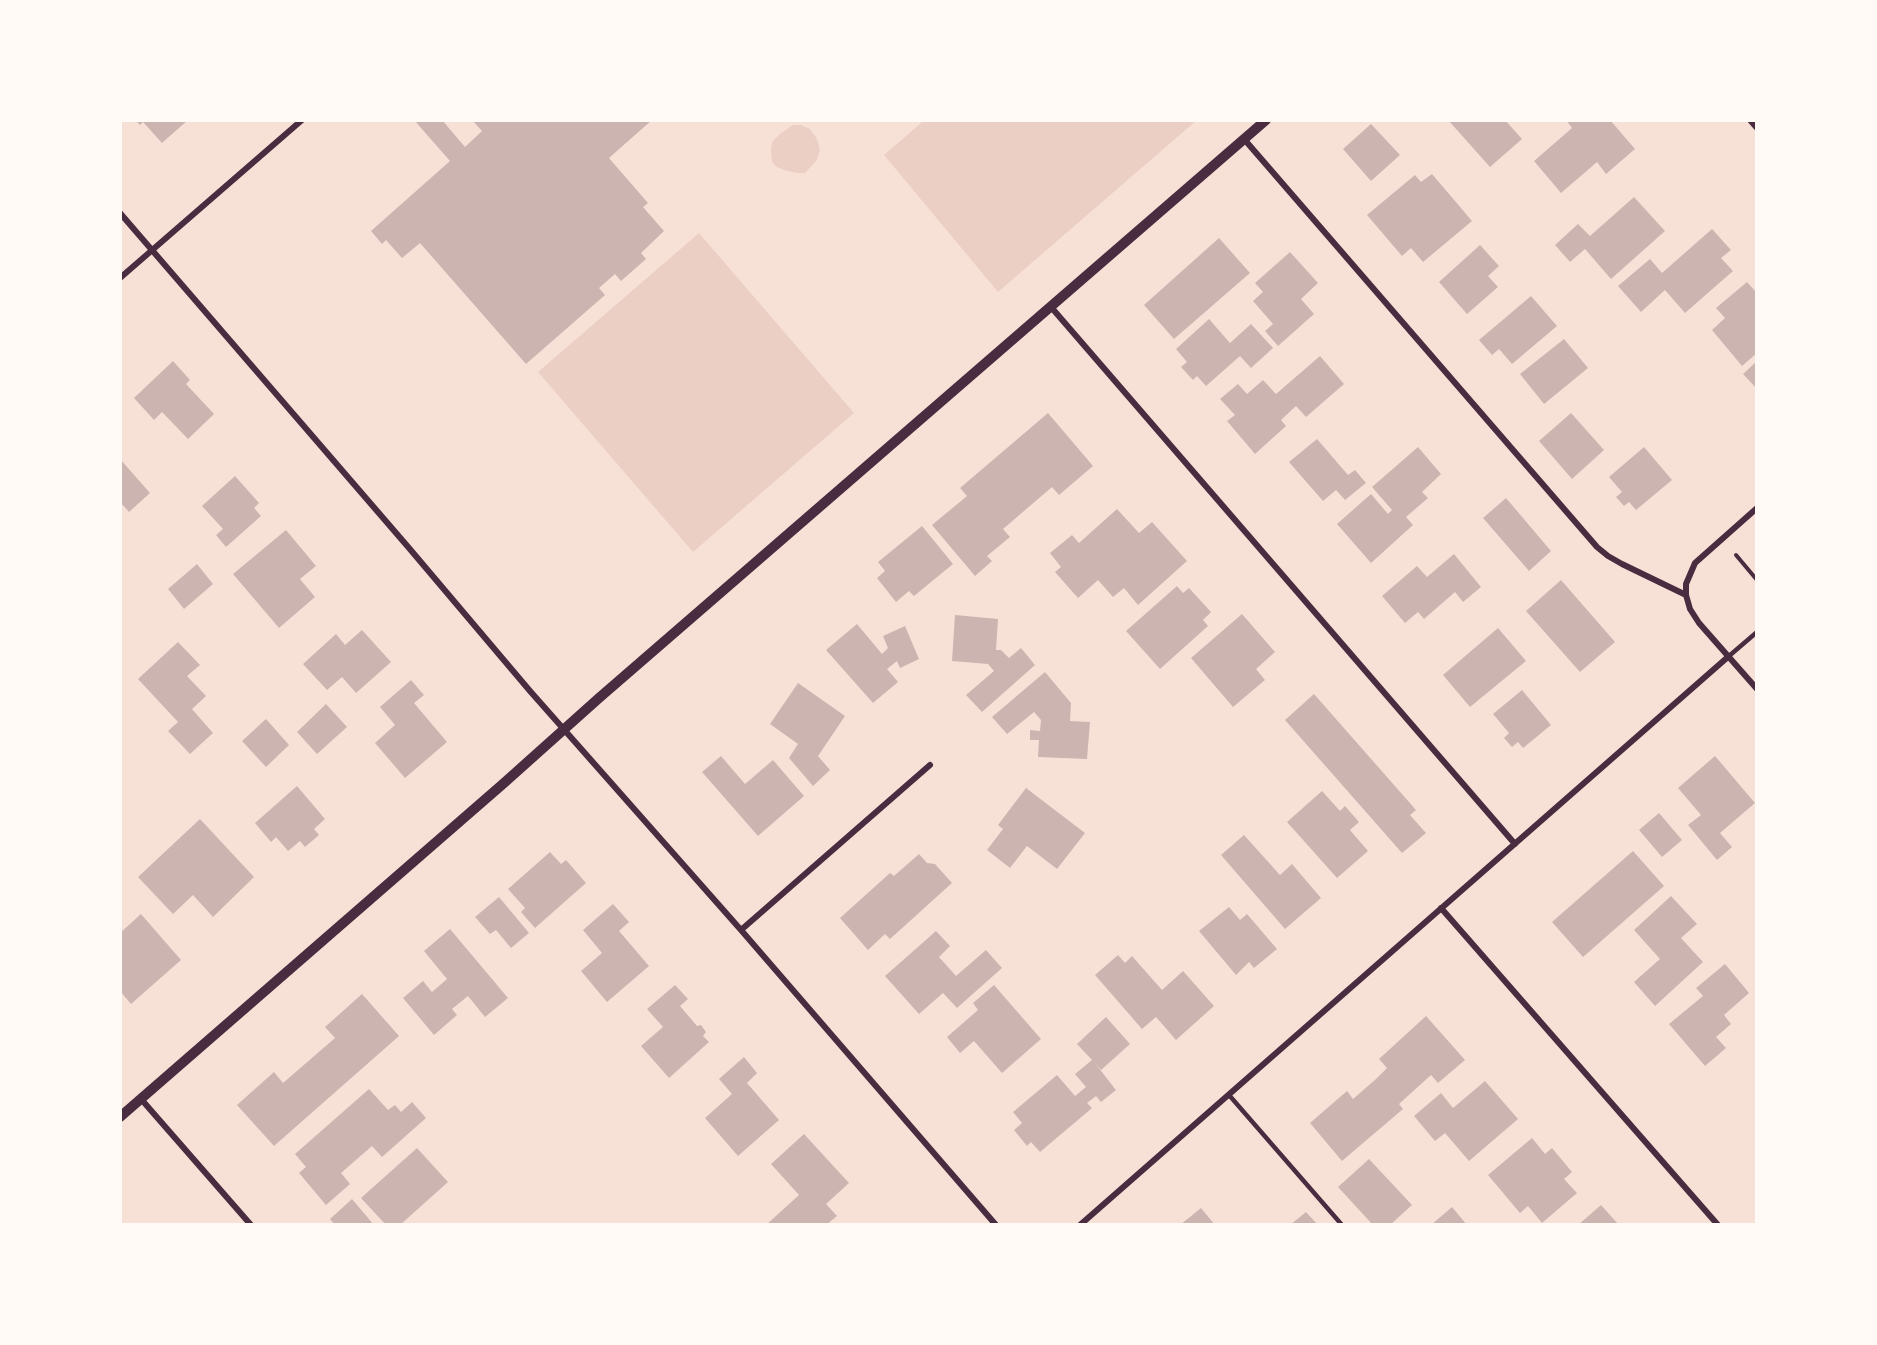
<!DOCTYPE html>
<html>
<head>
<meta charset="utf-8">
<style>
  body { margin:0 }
  #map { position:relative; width:1877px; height:1345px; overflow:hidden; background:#f7e1d7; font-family:"Archivo Narrow",sans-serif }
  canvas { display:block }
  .frame { position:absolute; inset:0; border:122px solid #fffaf5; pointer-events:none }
</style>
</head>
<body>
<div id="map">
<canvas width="1877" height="1345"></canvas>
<div class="frame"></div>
</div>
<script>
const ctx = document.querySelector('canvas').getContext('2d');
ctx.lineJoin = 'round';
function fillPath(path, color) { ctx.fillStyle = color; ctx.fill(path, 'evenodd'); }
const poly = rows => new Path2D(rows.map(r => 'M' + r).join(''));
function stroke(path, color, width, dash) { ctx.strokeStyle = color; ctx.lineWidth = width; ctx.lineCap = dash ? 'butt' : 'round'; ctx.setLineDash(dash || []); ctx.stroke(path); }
const green = poly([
  [920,120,1197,120,998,292,884,155,921,123],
  [793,125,801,125,810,129,817,139,820,150,817,160,805,173,797,173,784,170,777,167,772,162,771,150,772,142,780,134],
  [699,233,854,413,693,552,538,372]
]);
const building = poly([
  [135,120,188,120,162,143,143,122,140,125],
  [414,120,442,120,465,147,482,131,472,120,652,120,609,158,648,203,643,207,664,231,641,253,646,259,621,281,615,274,599,288,605,295,526,364,420,243,402,258,386,240,382,244,371,231,450,161],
  [1448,120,1505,120,1522,139,1490,167],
  [1566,120,1610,120,1635,149,1606,174,1597,162,1561,193,1534,161,1572,128],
  [1371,124,1400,155,1371,181,1343,149],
  [1432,174,1472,221,1423,262,1411,248,1402,256,1367,215,1415,175,1421,182],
  [1634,197,1665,231,1611,279,1585,249,1570,262,1555,245,1578,224,1590,236],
  [1712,229,1731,250,1721,258,1733,271,1685,313,1665,290,1641,312,1618,286,1650,259,1662,273],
  [1219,238,1250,273,1174,339,1144,305],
  [1480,245,1499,266,1488,276,1498,287,1467,314,1439,282],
  [1290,252,1318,283,1301,299,1314,314,1278,346,1265,331,1273,324,1253,301,1263,292,1255,283],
  [1747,282,1757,293,1757,353,1742,366,1712,330,1725,318,1716,308],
  [1531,296,1557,326,1512,364,1499,349,1492,355,1479,340],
  [1209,319,1230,343,1251,324,1273,348,1251,368,1240,356,1206,386,1197,376,1193,380,1181,367,1187,362,1176,349],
  [1564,339,1588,368,1544,404,1520,374],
  [1320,356,1344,384,1306,417,1296,406,1281,420,1286,426,1255,454,1227,421,1235,415,1220,399,1238,384,1247,394,1263,380,1276,394],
  [173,361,190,380,186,384,214,414,188,439,162,412,154,420,134,398],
  [1757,361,1757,389,1743,374],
  [1048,413,1093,466,1059,495,1052,487,1003,529,1010,537,987,556,992,561,975,576,932,525,967,496,960,488],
  [1571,413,1604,450,1572,479,1539,441],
  [1317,439,1348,475,1355,470,1366,483,1345,500,1336,490,1323,501,1289,462],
  [1418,447,1441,474,1422,492,1428,498,1406,517,1413,525,1371,563,1337,524,1371,494,1388,514,1392,510,1372,487],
  [1644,447,1672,480,1636,510,1629,502,1624,506,1616,497,1622,492,1609,477],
  [120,459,150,493,129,512,120,502],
  [235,476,259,503,254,508,261,516,226,547,216,535,223,529,202,506],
  [1506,498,1551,551,1529,571,1483,518],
  [1117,509,1139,533,1152,522,1187,561,1138,605,1124,588,1113,597,1098,580,1078,598,1055,572,1061,567,1050,553,1072,535,1079,543],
  [922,526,953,564,914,596,909,591,896,602,877,578,885,571,878,562],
  [286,530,316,566,300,579,315,597,279,628,233,574],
  [1454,554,1481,587,1463,602,1455,592,1424,619,1418,612,1405,623,1382,596,1417,566,1427,577],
  [197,564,213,584,184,609,168,589],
  [1561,580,1615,642,1580,672,1526,611],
  [1177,586,1183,593,1189,588,1211,612,1203,620,1208,626,1160,669,1126,631],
  [1242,614,1275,652,1256,669,1265,680,1233,707,1191,658],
  [955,615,998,619,996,650,1001,650,1009,658,1021,648,1035,665,982,712,966,695,994,671,988,664,952,661],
  [857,624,882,654,888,648,883,636,905,626,919,659,900,668,897,661,887,669,898,682,873,703,826,650],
  [1498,628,1526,661,1470,707,1443,675],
  [362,630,391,662,356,693,342,677,327,690,303,664,336,634,345,645],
  [178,642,200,665,187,676,206,696,192,709,213,733,190,754,168,731,178,722,138,679],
  [1045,672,1071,703,1070,721,1090,722,1087,759,1038,757,1039,740,1030,740,1030,730,1040,731,1041,720,1034,712,1007,734,992,717],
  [411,680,424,695,414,703,447,742,405,778,375,743,395,725,380,707],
  [798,683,845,716,818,756,830,770,813,786,789,758,798,744,770,724],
  [1522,690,1551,725,1523,748,1518,742,1512,747,1504,738,1509,733,1493,714],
  [1314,694,1416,810,1410,815,1426,833,1402,853,1285,720],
  [326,704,347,727,317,754,297,732],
  [266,719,289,745,266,767,242,741],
  [721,756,745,784,773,760,804,796,758,836,702,772],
  [1715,756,1755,803,1720,833,1732,847,1717,860,1688,825,1701,815,1678,788],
  [297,786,325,819,314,829,319,835,305,847,300,841,288,851,276,837,271,842,255,823],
  [1026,788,1085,833,1057,869,1027,846,1010,868,987,850,1003,829,998,825],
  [1322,791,1340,811,1345,806,1359,822,1350,830,1368,851,1337,878,1287,822],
  [1659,813,1682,840,1662,857,1639,830],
  [200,819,254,877,213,917,193,895,173,914,138,877],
  [1244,835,1280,875,1292,864,1321,898,1285,929,1221,855],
  [1633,851,1664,886,1583,957,1552,922],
  [550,852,561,864,566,860,586,883,535,928,521,912,525,908,508,889],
  [919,854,927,863,935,864,952,883,890,939,885,934,868,950,840,918,890,873,894,876],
  [1671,896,1697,924,1681,938,1703,962,1655,1006,1634,982,1660,959,1634,930],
  [499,897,529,933,511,948,496,930,490,934,475,917],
  [613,904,629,922,619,931,649,966,607,1002,581,971,602,953,583,930],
  [1229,907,1240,920,1247,914,1277,949,1254,968,1249,962,1236,975,1199,931],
  [141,914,181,960,131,1004,120,991,120,933],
  [450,929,508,998,485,1017,468,996,452,1009,457,1015,434,1035,403,998,423,981,432,992,447,979,424,951],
  [936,931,950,946,939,957,956,976,986,950,1002,968,957,1008,943,993,919,1014,885,976],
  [1118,955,1125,963,1132,956,1162,990,1183,971,1214,1006,1176,1040,1156,1017,1142,1029,1095,975],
  [1725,964,1749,993,1724,1015,1731,1024,1716,1037,1726,1048,1705,1066,1669,1024,1703,996,1696,988],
  [675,985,688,999,680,1006,697,1026,701,1025,706,1032,703,1036,709,1042,669,1078,641,1046,663,1027,647,1009],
  [994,985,1041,1039,1002,1073,974,1041,960,1053,947,1037,978,1010,973,1003],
  [362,994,399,1036,274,1146,237,1105,274,1072,283,1083,335,1038,325,1027],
  [1426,1016,1465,1060,1438,1083,1431,1075,1399,1104,1403,1109,1342,1161,1310,1123,1347,1091,1353,1099,1376,1079,1387,1068,1379,1059],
  [1106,1017,1130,1044,1101,1070,1094,1062,1116,1090,1101,1102,1096,1096,1087,1103,1092,1108,1040,1152,1031,1142,1027,1146,1014,1130,1022,1123,1013,1112,1057,1075,1075,1096,1086,1087,1075,1074,1092,1060,1077,1044],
  [744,1057,757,1073,747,1083,779,1120,738,1156,705,1118,732,1094,719,1079],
  [1485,1081,1518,1119,1469,1161,1445,1133,1435,1141,1414,1116,1441,1093,1453,1108],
  [369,1089,388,1110,395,1105,401,1112,412,1102,426,1118,382,1157,372,1146,341,1173,350,1184,326,1205,299,1173,306,1167,295,1154],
  [804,1134,849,1183,826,1204,837,1216,826,1225,766,1225,799,1195,771,1164],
  [1532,1138,1545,1154,1552,1148,1572,1172,1564,1179,1577,1193,1542,1223,1528,1206,1520,1213,1488,1175],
  [417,1148,448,1182,400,1225,386,1225,361,1198],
  [1369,1159,1412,1205,1390,1225,1373,1225,1338,1187],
  [352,1199,374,1225,335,1225,330,1219],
  [1601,1205,1619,1225,1578,1225],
  [1452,1207,1467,1225,1431,1225],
  [1201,1208,1215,1225,1180,1225],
  [1306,1212,1318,1225,1290,1225]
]);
const path = poly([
  [1736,555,1757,580]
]);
const service = poly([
  [1729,656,1757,632],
  [1229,1095,1342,1225]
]);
const minor = poly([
  [1750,120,1757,128],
  [1244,139,1597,547,1608,556,1622,564,1686,595],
  [120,213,409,548,530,691,741,930,996,1225],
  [120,278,302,120],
  [1051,307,1515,844],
  [1757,508,1695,563,1686,584,1686,595,1690,609,1699,623,1757,689],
  [1441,908,1718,1225],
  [741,930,930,765],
  [141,1099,251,1225],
  [1080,1225,1729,656]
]);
const tertiary = poly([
  [120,1117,504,783,599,698,1266,120]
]);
fillPath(green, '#ebcfc5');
fillPath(building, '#ccb4b1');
stroke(path, '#4a2c40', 4);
stroke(service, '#4a2c40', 4.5);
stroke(minor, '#4a2c40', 6);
stroke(tertiary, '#4a2c40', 10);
</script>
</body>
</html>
